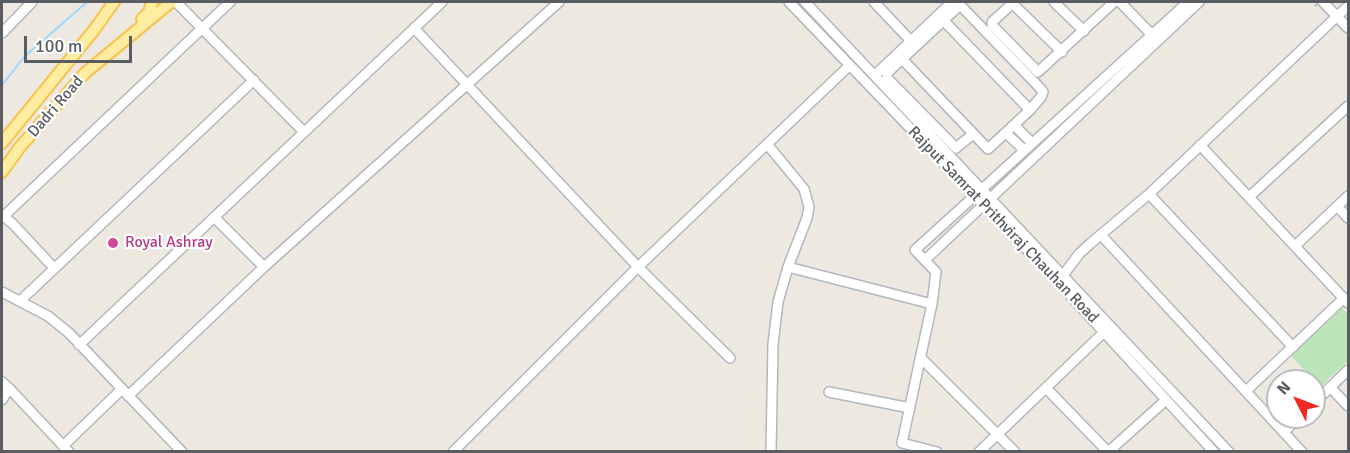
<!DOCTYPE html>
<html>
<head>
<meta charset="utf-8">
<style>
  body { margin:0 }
  #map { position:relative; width:1350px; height:453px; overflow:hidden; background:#ede9e0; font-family:Signika,sans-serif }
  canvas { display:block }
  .frame { position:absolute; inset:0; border:3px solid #595d62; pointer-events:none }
  .north { position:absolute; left:1266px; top:369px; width:60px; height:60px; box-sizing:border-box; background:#fff; border:2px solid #bdbec0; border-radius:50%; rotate:312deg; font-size:16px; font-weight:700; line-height:24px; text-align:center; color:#595d62 }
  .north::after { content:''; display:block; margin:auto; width:21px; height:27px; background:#f22920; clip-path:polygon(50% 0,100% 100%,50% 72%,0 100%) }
  .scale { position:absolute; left:24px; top:36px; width:108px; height:27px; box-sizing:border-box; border:3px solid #595d62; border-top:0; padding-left:8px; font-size:18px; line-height:21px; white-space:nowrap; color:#595d62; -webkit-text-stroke:4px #fff; paint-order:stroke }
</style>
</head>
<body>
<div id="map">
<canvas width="1350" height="453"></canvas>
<div class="frame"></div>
<div class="north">N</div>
<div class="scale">100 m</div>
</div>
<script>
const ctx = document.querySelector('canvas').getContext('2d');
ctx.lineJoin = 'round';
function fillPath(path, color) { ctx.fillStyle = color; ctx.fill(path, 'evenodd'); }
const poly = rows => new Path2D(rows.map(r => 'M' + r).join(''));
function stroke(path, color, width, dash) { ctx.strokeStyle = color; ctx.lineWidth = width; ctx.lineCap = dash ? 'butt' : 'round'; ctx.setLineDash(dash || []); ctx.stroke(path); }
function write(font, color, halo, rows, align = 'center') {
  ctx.font = font + ' Signika,sans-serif'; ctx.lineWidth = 4.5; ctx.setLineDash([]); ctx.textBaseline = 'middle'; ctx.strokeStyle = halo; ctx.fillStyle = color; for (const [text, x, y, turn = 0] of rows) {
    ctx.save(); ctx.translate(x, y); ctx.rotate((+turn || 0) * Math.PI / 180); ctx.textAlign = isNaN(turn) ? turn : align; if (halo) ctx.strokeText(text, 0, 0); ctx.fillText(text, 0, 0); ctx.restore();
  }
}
const green = poly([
  [1342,308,1348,314,1348,361,1320,387,1291,356]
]);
const stream = poly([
  [2,85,24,57,87,2]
]);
const minorTunnel = poly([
  [1317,2,1319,4]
]);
const minor = poly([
  [176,2,304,132],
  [789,2,1057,281,1214,452],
  [805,2,1229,452],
  [874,2,911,41],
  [1014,2,992,22,992,25,1038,72,1114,2],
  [1054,2,1084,31],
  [1120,2,1156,39],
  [1323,2,1348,28],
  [1012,3,1062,52],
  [943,20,1030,110],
  [414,28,638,267,730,358],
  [2,33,32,2],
  [902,59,960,5,1041,89,1043,92,1041,97,1030,110,988,149,902,59,887,73,887,78,956,148,973,134],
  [875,75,952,2],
  [1014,125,1032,143],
  [1006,133,1024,150],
  [767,144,804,189,809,207,807,218,788,267,778,302,773,344,771,452],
  [1200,145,1348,303],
  [1149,194,1293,347],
  [1249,197,1348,106],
  [1337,206,1348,218],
  [2,215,13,224,54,268],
  [4,216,230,2],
  [214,217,264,267],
  [1101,235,1302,452],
  [1295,246,1348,196],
  [925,260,1199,2],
  [788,267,932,304],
  [1064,274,1079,254,1091,243,1149,194,1348,6],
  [2,292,48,316,69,333,182,452],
  [20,301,254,80],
  [79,345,442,2],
  [921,358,1015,452],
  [2,382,9,388,69,452],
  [1330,387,1348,406],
  [1046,388,1108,452],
  [1246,391,1344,298],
  [829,392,910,408],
  [128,396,264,267,559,2],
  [2,400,9,388],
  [1314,403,1348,370],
  [1284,432,1299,417],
  [63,446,122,389],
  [453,452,638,267,849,66],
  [937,452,902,443,932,304,936,272,915,250,1188,2],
  [979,452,1104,332],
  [1108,452,1166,400]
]);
const major = poly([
  [142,19,149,12,152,2],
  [2,143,94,30,114,2],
  [2,172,20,147,85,73,171,2]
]);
const markers = [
  [113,243,6,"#d1479c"]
];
const streetNames = [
  ["Dadri Road",56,107,-49],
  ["Rajput Samrat Prithviraj Chauhan Road",1003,225,46]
];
const hotelNames = [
  ["Royal Ashray",125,243]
];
fillPath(green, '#bce6ba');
stroke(stream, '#9dd8ff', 2);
stroke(minorTunnel, '#c8c6c0', 9, [9, 4.5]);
stroke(minor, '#b3b7bc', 12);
stroke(major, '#f9c24c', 14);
stroke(minor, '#fff', 9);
stroke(major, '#ffeda2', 10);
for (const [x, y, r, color] of markers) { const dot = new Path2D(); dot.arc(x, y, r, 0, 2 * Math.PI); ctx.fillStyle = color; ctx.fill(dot); stroke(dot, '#fff', 2); }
write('16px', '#595d62', '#fff', streetNames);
write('16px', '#b23c85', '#fff', hotelNames, 'left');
</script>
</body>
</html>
